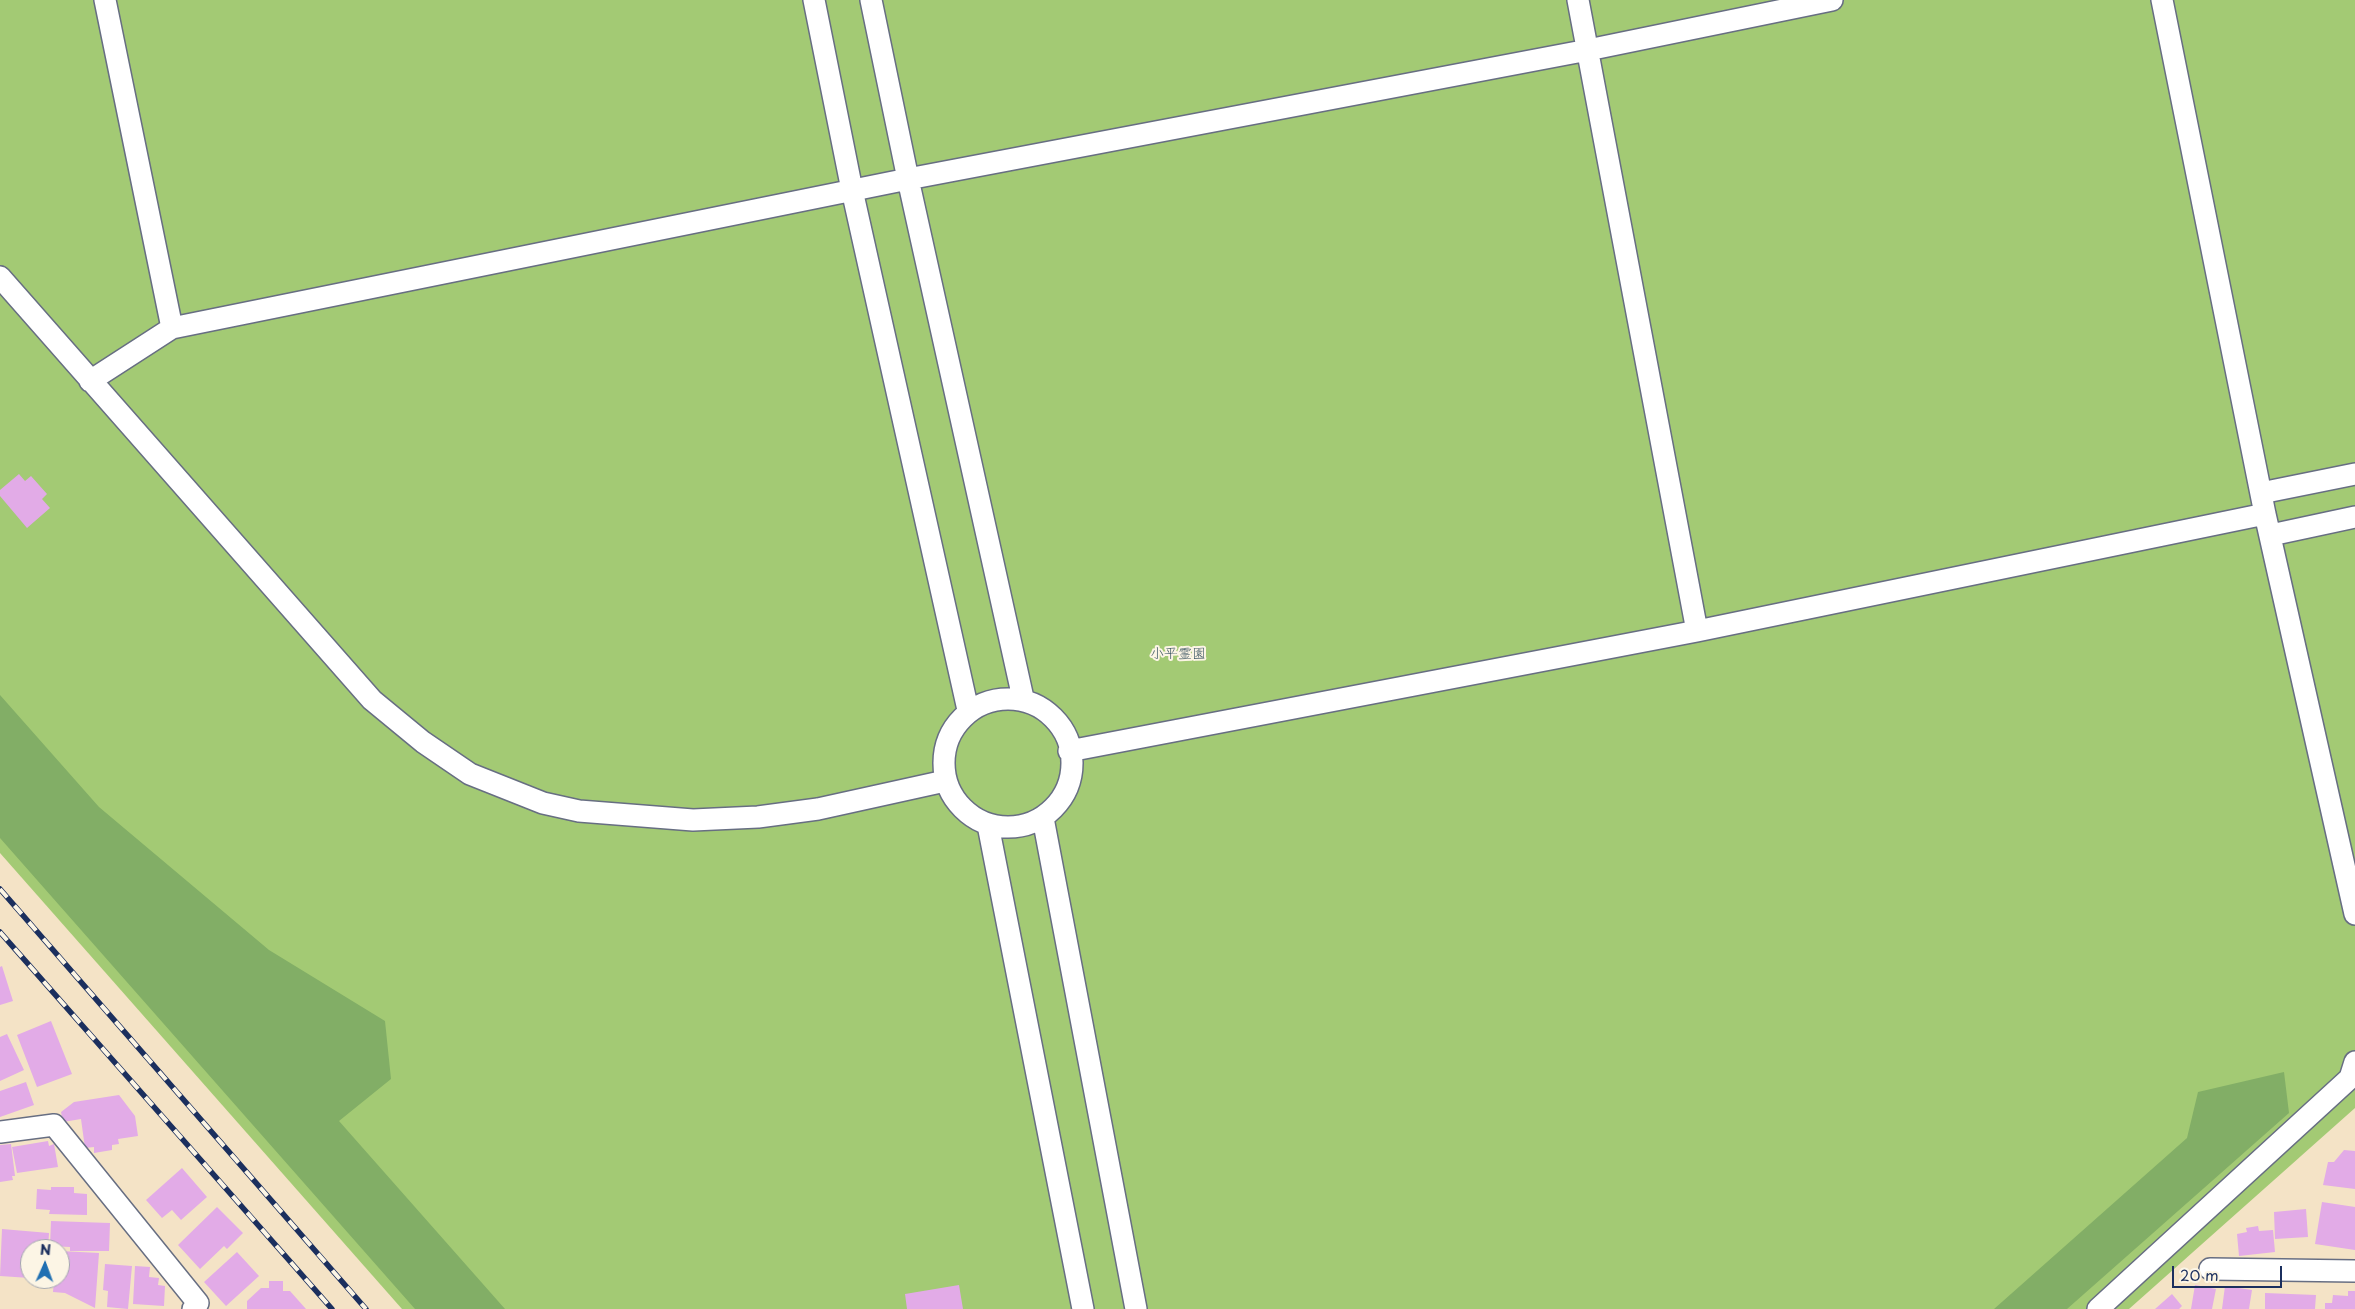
<!DOCTYPE html>
<html>
<head>
<meta charset="utf-8">
<style>
  body { margin:0 }
  #map { position:relative; width:2355px; height:1309px; overflow:hidden; background:#f4e3c6; font-family:"Playpen Sans",sans-serif }
  canvas { display:block }
  .north { position:absolute; left:20px; top:1239px; width:50px; height:50px; box-sizing:border-box; background:#fcf5e5; border:1px solid #a2a6af; border-radius:50%; rotate:2deg; font-size:14px; font-weight:700; line-height:20px; text-align:center; color:#1b2f5e }
  .north::after { content:''; display:block; margin:auto; width:18px; height:22px; background:#1f6fb2; clip-path:polygon(50% 0,100% 100%,50% 72%,0 100%) }
  .scale { position:absolute; left:2172px; top:1266px; width:110px; height:22px; box-sizing:border-box; border:2px solid #1b2f5e; border-top:0; padding-left:6px; font-size:15px; line-height:18px; white-space:nowrap; color:#1b2f5e; -webkit-text-stroke:4px #fcf5e5; paint-order:stroke }
</style>
</head>
<body>
<div id="map">
<canvas width="2355" height="1309"></canvas>
<div class="north">N</div>
<div class="scale">20 m</div>
</div>
<script>
const ctx = document.querySelector('canvas').getContext('2d');
ctx.lineJoin = 'round';
function fillPath(path, color) { ctx.fillStyle = color; ctx.fill(path, 'evenodd'); }
const poly = rows => new Path2D(rows.map(r => 'M' + r).join(''));
function stroke(path, color, width, dash) { ctx.strokeStyle = color; ctx.lineWidth = width; ctx.lineCap = dash ? 'butt' : 'round'; ctx.setLineDash(dash || []); ctx.stroke(path); }
function write(font, color, halo, rows, align = 'center') {
  ctx.font = font + ' "Playpen Sans","Klee One",sans-serif'; ctx.lineWidth = 4; ctx.setLineDash([]); ctx.textBaseline = 'middle'; ctx.strokeStyle = halo; ctx.fillStyle = color; for (const [text, x, y, turn = 0] of rows) {
    ctx.save(); ctx.translate(x, y); ctx.rotate((+turn || 0) * Math.PI / 180); ctx.textAlign = isNaN(turn) ? turn : align; if (halo) ctx.strokeText(text, 0, 0); ctx.fillText(text, 0, 0); ctx.restore();
  }
}
const green = poly([
  [0,0,2355,0,2355,1108,2129,1309,402,1309,0,853]
]);
const forest = poly([
  [0,695,99,807,269,950,385,1021,391,1079,339,1121,505,1309,415,1309,0,838],
  [2284,1072,2289,1113,2067,1309,1994,1309,2187,1138,2198,1092]
]);
const building = poly([
  [19,474,25,481,31,476,47,494,42,499,50,508,27,528,0,496,0,490],
  [2,966,13,1001,0,1005,0,967],
  [51,1021,72,1074,37,1087,17,1035],
  [7,1034,24,1070,0,1081,0,1037],
  [26,1082,34,1105,0,1117,0,1091],
  [119,1095,135,1116,138,1136,118,1139,119,1144,112,1145,112,1150,94,1153,94,1147,85,1148,81,1119,63,1122,61,1112,74,1102],
  [48,1141,49,1146,54,1144,58,1167,17,1173,12,1147],
  [11,1144,15,1176,12,1176,13,1180,0,1182,0,1145],
  [2344,1150,2355,1151,2355,1189,2323,1185,2328,1162,2334,1162],
  [182,1168,207,1197,181,1220,172,1210,162,1218,146,1200],
  [51,1187,74,1187,74,1193,87,1194,87,1215,49,1214,50,1210,36,1209,37,1189,51,1190],
  [2322,1202,2355,1207,2355,1250,2315,1244],
  [217,1207,243,1233,227,1249,224,1246,200,1269,178,1245],
  [2306,1209,2308,1237,2275,1239,2274,1212],
  [51,1221,110,1223,109,1251,70,1251,70,1247,50,1246],
  [2258,1226,2259,1231,2273,1230,2275,1252,2239,1256,2237,1234,2247,1232,2246,1228],
  [2,1229,49,1233,48,1249,30,1249,30,1278,0,1276],
  [60,1251,99,1253,95,1308,65,1293,53,1292,54,1279,60,1279],
  [237,1252,259,1276,226,1306,204,1282],
  [105,1264,132,1266,128,1309,107,1307,108,1291,103,1290],
  [135,1266,150,1267,149,1277,159,1278,158,1285,165,1286,164,1306,133,1304],
  [269,1281,283,1281,283,1291,290,1291,306,1309,247,1309,247,1301,261,1288,269,1288],
  [959,1285,963,1309,907,1309,905,1294],
  [2195,1285,2216,1289,2212,1309,2191,1309],
  [2225,1286,2252,1290,2249,1309,2222,1309],
  [2348,1291,2355,1291,2355,1309,2325,1309,2325,1303,2332,1303,2333,1295,2348,1296],
  [2265,1293,2316,1295,2315,1309,2265,1309],
  [2172,1294,2182,1306,2179,1309,2155,1309]
]);
const service = poly([
  [105,0,172,328,908,179,1588,50,1832,0],
  [814,0,852,190,968,710],
  [871,0,908,179,1023,698],
  [1578,0,1697,631],
  [2162,0,2265,514,2355,914],
  [0,277,372,700,423,742,470,774,543,803,579,811,693,820,758,817,818,809,945,781],
  [90,381,172,328],
  [2261,493,2355,474],
  [2271,535,2355,517],
  '944 763a64 64 0 1 1 128 0a64 64 0 1 1-128 0Z',
  [1069,751,1697,631,2265,514],
  [1043,818,1136,1309],
  [988,825,1083,1309],
  [0,1132,54,1125,198,1303,193,1309],
  [2210,1269,2355,1271],
  [2098,1309,2350,1078,2355,1062]
]);
const rail = poly([
  [0,889,366,1309],
  [0,932,332,1309]
]);
const parkNames = [
  ["小平霊園",1178,654]
];
fillPath(green, '#a3ca74');
fillPath(forest, '#82ae66');
fillPath(building, '#e2abe7');
stroke(service, '#676e82', 24);
stroke(service, '#fff', 21);
stroke(rail, '#1b2f5e', 5.5);
stroke(rail, '#fcf5e5', 4, [11]);
write('14px', '#3d5664', '#fcf5e5', parkNames);
</script>
</body>
</html>
